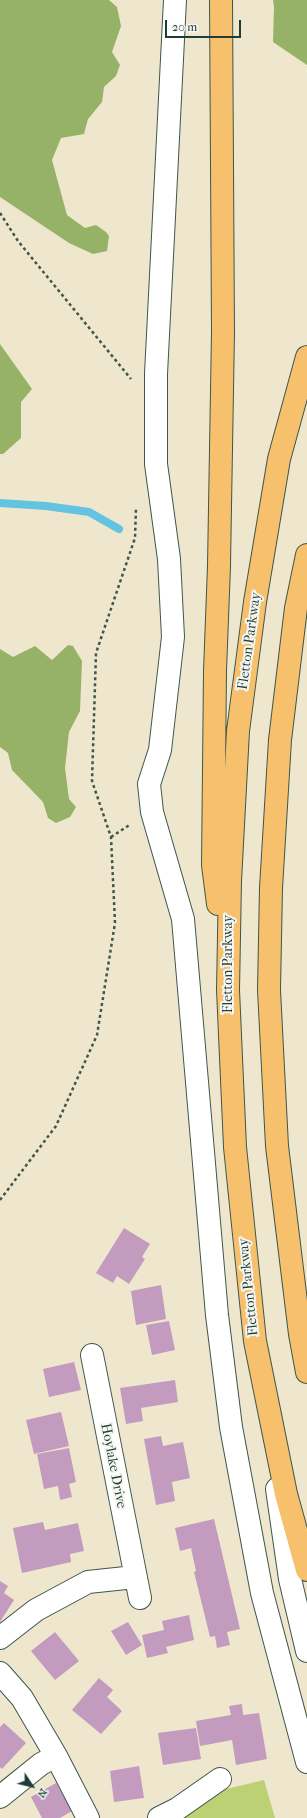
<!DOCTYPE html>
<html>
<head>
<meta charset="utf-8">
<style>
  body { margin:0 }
  #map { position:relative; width:307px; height:1818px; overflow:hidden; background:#eee7ce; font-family:"IM FELL French Canon",serif }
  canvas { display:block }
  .north { position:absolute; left:12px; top:1766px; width:40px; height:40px; -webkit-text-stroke:3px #f6f6f2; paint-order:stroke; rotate:125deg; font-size:11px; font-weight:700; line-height:16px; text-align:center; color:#1f3d34 }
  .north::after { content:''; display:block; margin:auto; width:14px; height:18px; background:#1f3d34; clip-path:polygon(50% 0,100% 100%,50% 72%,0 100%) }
  .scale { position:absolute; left:165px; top:20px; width:76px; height:18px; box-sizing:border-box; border:2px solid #1f3d34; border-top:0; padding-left:5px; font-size:12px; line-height:14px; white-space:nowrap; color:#1f3d34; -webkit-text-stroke:3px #f6f6f2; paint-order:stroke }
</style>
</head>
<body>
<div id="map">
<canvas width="307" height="1818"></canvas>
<div class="north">N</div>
<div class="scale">20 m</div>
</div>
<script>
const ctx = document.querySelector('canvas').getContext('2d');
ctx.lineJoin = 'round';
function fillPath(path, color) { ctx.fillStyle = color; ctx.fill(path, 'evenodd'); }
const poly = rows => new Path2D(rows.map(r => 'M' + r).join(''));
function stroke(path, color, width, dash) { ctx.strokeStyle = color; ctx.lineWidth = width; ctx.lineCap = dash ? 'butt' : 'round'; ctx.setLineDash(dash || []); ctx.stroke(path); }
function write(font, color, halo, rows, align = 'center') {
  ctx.font = font + ' "IM FELL French Canon",serif'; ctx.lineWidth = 4; ctx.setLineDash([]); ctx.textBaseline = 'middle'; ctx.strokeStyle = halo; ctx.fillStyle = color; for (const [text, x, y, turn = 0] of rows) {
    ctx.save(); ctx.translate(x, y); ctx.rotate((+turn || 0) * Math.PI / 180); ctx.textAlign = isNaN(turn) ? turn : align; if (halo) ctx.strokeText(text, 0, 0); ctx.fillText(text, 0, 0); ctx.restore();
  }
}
const green = poly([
  [264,1780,275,1818,184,1818,214,1792]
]);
const forest = poly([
  [0,0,109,0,117,7,121,26,112,52,120,65,116,76,104,87,102,102,88,119,84,134,61,138,52,160,67,215,85,228,96,225,106,232,109,236,107,251,93,254,69,243,0,197],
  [273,0,307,0,307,65,273,42,274,7],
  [0,344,32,389,21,402,21,438,3,454,0,454],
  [68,645,73,646,82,661,80,711,69,732,65,768,69,799,76,807,70,817,56,823,48,818,43,802,12,770,8,753,0,747,0,649,13,657,35,646,52,660]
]);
const stream = poly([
  [0,503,46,506,89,512,119,529]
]);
const building = poly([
  [124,1228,150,1244,142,1257,145,1259,129,1284,117,1276,113,1283,96,1273],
  [161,1285,166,1319,136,1325,131,1291],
  [169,1321,175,1350,152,1355,146,1325],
  [74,1362,81,1390,49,1397,43,1369],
  [175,1380,178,1402,141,1408,143,1421,126,1424,120,1388],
  [61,1412,69,1446,34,1454,26,1420],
  [161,1436,163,1446,183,1442,190,1478,172,1482,175,1501,156,1505,144,1439],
  [69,1448,76,1482,69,1484,72,1497,60,1500,58,1486,44,1489,37,1454],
  [214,1519,240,1629,227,1632,230,1645,217,1648,215,1636,210,1637,194,1572,196,1571,191,1548,180,1551,175,1528],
  [43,1522,45,1530,78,1523,84,1551,70,1554,71,1562,22,1573,13,1528],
  [0,1581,8,1586,4,1593,14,1600,0,1622],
  [189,1615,194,1640,166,1647,168,1653,147,1658,142,1635,164,1630,162,1621],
  [128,1622,142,1645,126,1655,111,1631],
  [55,1632,79,1661,55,1680,31,1651],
  [99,1678,113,1690,107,1697,122,1711,101,1734,72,1710],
  [242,1704,243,1715,259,1713,267,1759,236,1765,232,1740,200,1746,196,1721,231,1715,229,1706],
  [4,1723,26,1743,2,1769,0,1767,0,1727],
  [196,1728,201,1759,163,1765,158,1733],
  [139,1766,144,1798,114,1802,110,1771],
  [56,1783,72,1811,60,1818,42,1818,31,1797]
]);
const path = poly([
  [0,213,18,241,131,379],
  [111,837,131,824],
  [0,1200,56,1126,97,1035,115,923,111,837,92,781,96,653,135,538,136,508]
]);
const minor = poly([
  [175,0,156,374,156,464,169,559,173,637,160,750,149,784,152,812,183,919,217,1315,231,1427,262,1593,307,1762],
  [92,1355,140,1598],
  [277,1489,290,1579,307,1651],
  [0,1638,36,1610,88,1582,135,1577],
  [0,1673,22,1698,56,1756,88,1818],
  [0,1797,41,1764,56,1756],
  [159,1818,177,1809,220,1779]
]);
const highway = poly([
  [307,357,279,459,255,602,238,731,230,881,228,990,235,1147,255,1341,286,1494,307,1570],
  [307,555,296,608,280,740,271,888,269,990,277,1146,300,1334,307,1372],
  [218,904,213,865,215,671,219,566,223,332,221,0]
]);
const streetNames = [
  ["Fletton Parkway",250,641,-82],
  ["Fletton Parkway",229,964,-90],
  ["Fletton Parkway",249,1287,-96],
  ["Hoylake Drive",113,1466,79]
];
fillPath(green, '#bcd074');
fillPath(forest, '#95b266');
stroke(stream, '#63c3e1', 8);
fillPath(building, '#c39bbe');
stroke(minor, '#3e564b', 24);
stroke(highway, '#3e564b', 24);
stroke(path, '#3e564b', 2.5, [3, 3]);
stroke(minor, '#fff', 22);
stroke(highway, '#f7c06c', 22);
write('14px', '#1f3d34', '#f6f6f2', streetNames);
</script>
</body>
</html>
